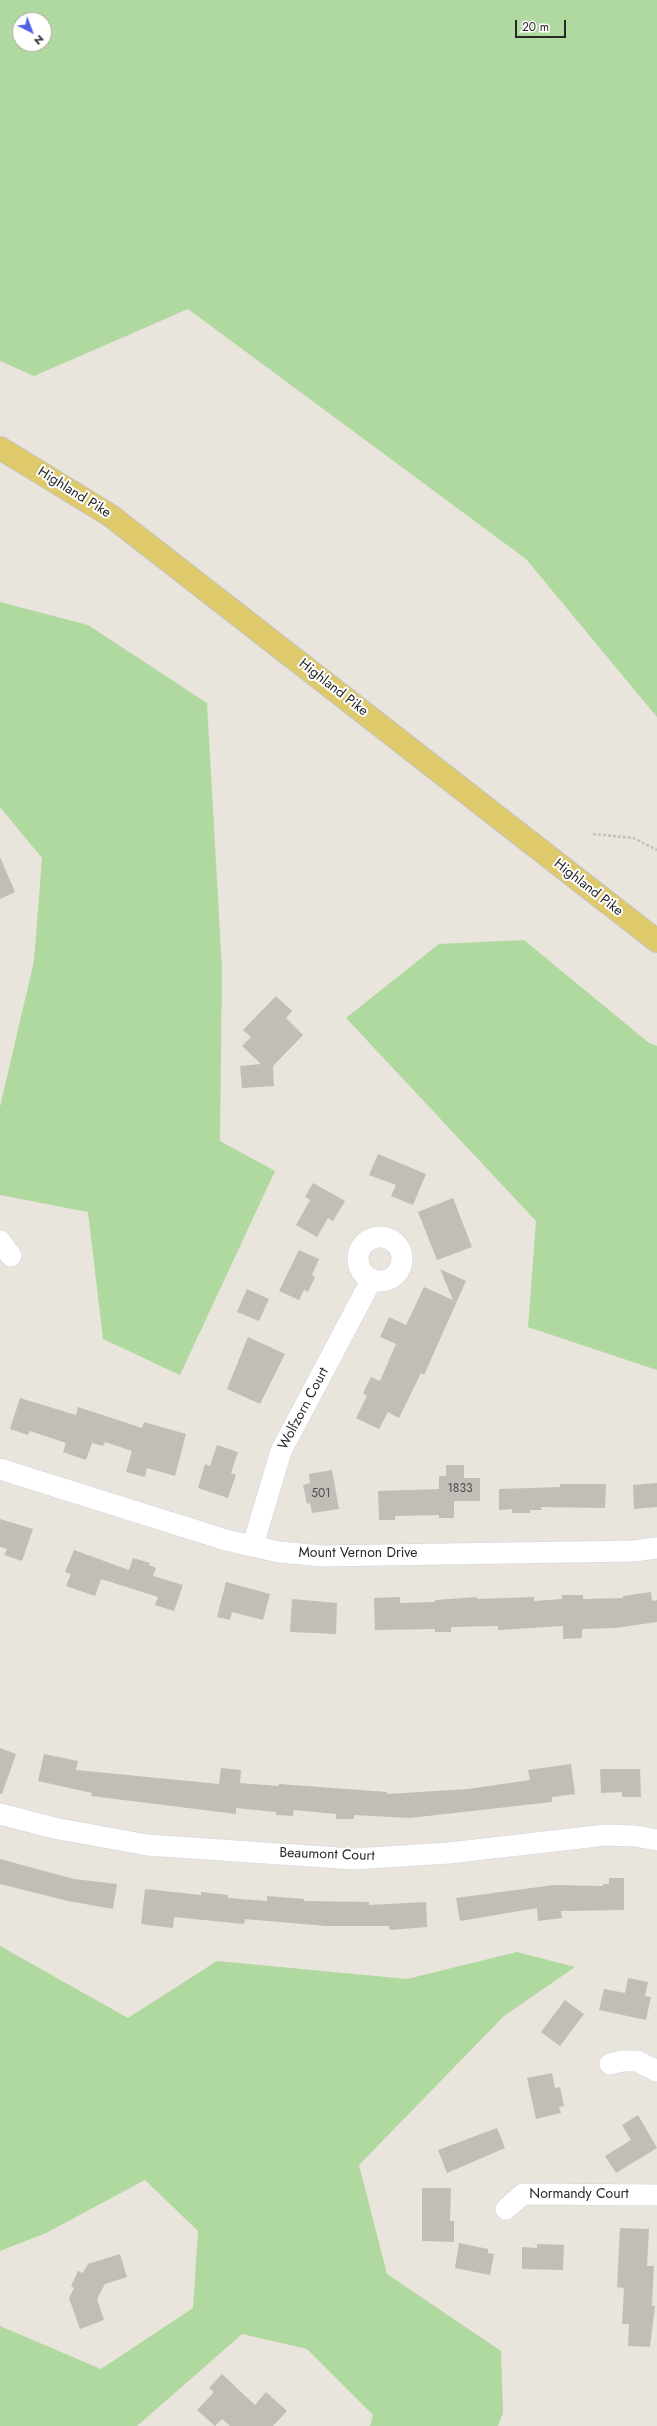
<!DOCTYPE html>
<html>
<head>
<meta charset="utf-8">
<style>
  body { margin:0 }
  #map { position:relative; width:657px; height:2426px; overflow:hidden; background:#e9e4dc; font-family:Jost,sans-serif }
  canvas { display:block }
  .north { position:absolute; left:12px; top:12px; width:40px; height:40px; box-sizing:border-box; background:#fff; border:1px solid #a9a9a9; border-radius:50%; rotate:138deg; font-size:11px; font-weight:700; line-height:16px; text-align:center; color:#282828 }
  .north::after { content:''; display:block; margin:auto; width:14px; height:18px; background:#4f62e3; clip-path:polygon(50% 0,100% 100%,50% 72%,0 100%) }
  .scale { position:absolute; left:515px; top:20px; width:51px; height:18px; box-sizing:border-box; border:2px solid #282828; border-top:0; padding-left:5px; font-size:12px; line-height:14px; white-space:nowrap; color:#282828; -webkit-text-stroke:3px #fff; paint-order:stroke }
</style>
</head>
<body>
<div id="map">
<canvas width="657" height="2426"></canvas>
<div class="north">N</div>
<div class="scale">20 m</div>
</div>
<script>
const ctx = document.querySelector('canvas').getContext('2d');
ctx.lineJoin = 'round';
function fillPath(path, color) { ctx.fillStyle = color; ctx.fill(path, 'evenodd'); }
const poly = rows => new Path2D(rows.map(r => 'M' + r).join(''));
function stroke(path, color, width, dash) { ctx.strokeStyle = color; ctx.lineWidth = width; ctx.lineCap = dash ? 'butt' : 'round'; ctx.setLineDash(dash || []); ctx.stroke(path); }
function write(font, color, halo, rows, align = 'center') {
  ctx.font = font + ' Jost,sans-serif'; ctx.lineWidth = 4; ctx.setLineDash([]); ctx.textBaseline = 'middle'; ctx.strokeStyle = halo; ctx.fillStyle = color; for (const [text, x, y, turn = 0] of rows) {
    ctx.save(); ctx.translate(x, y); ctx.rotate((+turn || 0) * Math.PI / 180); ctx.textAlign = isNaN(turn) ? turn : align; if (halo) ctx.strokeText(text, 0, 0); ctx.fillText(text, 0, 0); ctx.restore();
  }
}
const green = poly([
  [0,0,657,0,657,717,526,559,188,309,34,376,0,361],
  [20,20,44,20,44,44,20,44],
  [0,602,88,625,207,703,222,970,220,1141,275,1171,180,1375,103,1339,88,1212,0,1195,0,1107,34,961,42,858,0,807],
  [524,940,649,1043,657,1046,657,1370,528,1327,536,1221,346,1018,439,944],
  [0,1946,128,2018,217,1961,407,1979,517,1952,575,1967,504,2016,359,2165,387,2274,501,2351,503,2413,498,2426,370,2426,373,2415,307,2349,242,2334,137,2426,0,2426,0,2326,101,2369,193,2308,198,2231,145,2180,46,2233,0,2251]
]);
const building = poly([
  [0,857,15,892,0,899],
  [276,996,292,1011,286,1018,303,1035,273,1066,274,1086,242,1088,240,1066,261,1064,242,1046,251,1037,243,1030],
  [378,1154,426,1174,413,1205,391,1196,396,1185,369,1175],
  [313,1183,345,1201,333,1221,328,1218,317,1237,296,1225,310,1200,305,1197],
  [453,1198,472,1247,437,1260,418,1212],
  [299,1250,319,1259,312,1275,315,1277,308,1292,304,1290,299,1300,279,1291],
  [440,1269,466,1281,424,1375,421,1373,399,1418,388,1412,379,1429,356,1418,367,1396,363,1393,371,1377,380,1381,396,1344,380,1337,389,1317,406,1325,424,1287,453,1300],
  [247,1289,269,1299,259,1321,237,1312],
  [248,1337,285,1354,260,1404,227,1389],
  [20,1398,76,1415,78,1407,142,1428,144,1422,186,1434,175,1476,147,1468,145,1477,126,1472,132,1451,105,1442,103,1446,92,1443,86,1460,63,1452,66,1443,30,1431,28,1435,10,1429],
  [217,1445,238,1452,231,1473,236,1475,228,1498,198,1488,205,1464,210,1466],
  [446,1465,464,1465,464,1478,480,1478,480,1501,454,1501,454,1518,439,1518,439,1515,395,1516,395,1520,379,1520,378,1491,439,1489,439,1476,446,1476],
  [332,1470,339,1509,312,1513,310,1503,307,1504,303,1485,310,1483,309,1474],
  [657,1483,657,1507,634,1509,633,1485],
  [560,1484,606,1484,605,1508,541,1507,542,1510,530,1510,530,1513,512,1513,512,1509,499,1510,499,1489,560,1487],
  [0,1519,33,1529,22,1561,4,1555,7,1549,0,1547],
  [74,1550,129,1570,133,1558,150,1563,149,1565,156,1568,153,1576,183,1585,174,1611,155,1605,158,1597,101,1579,95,1596,66,1586,71,1574,65,1572],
  [226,1582,270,1594,263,1620,232,1612,230,1620,217,1617],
  [651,1592,652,1601,657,1600,657,1622,615,1628,582,1629,582,1638,563,1639,563,1626,498,1630,498,1626,451,1627,451,1632,435,1632,435,1629,375,1630,374,1598,400,1597,400,1603,435,1602,435,1600,477,1597,477,1599,534,1597,534,1601,562,1599,562,1595,583,1595,583,1599,623,1598,623,1596],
  [292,1599,337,1603,336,1634,290,1632],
  [0,1748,16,1754,2,1794,0,1794],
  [44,1754,78,1761,76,1770,219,1784,221,1768,241,1770,240,1783,279,1786,279,1784,387,1792,387,1794,468,1789,530,1780,528,1770,571,1764,575,1794,552,1797,552,1802,410,1818,354,1815,354,1819,336,1819,336,1814,294,1810,293,1816,276,1815,276,1812,236,1808,236,1814,91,1796,92,1793,38,1781],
  [600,1769,640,1769,641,1797,622,1797,622,1792,601,1793],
  [0,1859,74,1879,117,1884,113,1909,68,1901,0,1884],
  [609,1878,624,1878,624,1910,561,1911,562,1918,538,1921,537,1908,460,1921,456,1898,554,1885,603,1886,603,1884,609,1884],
  [145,1889,201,1895,201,1892,228,1895,228,1898,267,1901,267,1896,304,1899,304,1901,369,1902,369,1905,426,1902,427,1927,390,1930,389,1926,326,1926,245,1919,244,1924,174,1917,173,1928,141,1924],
  [628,1978,648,1982,645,1996,651,1997,646,2020,599,2010,604,1989,625,1993],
  [565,2000,584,2014,560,2046,541,2032],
  [552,2073,555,2088,560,2087,564,2106,559,2107,561,2113,536,2119,527,2078],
  [638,2115,657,2148,616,2173,605,2156,631,2140,622,2125],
  [497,2128,505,2148,447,2173,438,2150],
  [422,2188,451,2188,450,2221,454,2221,454,2242,422,2241],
  [620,2228,649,2229,647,2266,654,2266,652,2306,655,2306,650,2347,628,2346,629,2324,622,2324,624,2288,617,2287],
  [459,2243,488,2249,488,2253,494,2254,490,2275,455,2268],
  [537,2244,564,2245,563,2270,522,2269,522,2247,537,2248],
  [120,2254,127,2277,105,2284,97,2299,104,2320,80,2329,69,2298,74,2288,71,2286,78,2271,83,2273,88,2264],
  [222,2374,255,2405,266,2392,287,2411,273,2426,230,2426,222,2419,215,2426,197,2410,214,2392,209,2388]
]);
const path = poly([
  [593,834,633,838,657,850]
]);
const minor = poly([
  '358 1259a22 22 0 1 1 44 0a22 22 0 1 1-44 0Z',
  [0,1241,11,1256],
  [0,1469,226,1540,279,1552,322,1556,634,1551,657,1548],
  [253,1545,281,1451,372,1279],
  [0,1814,54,1828,147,1845,354,1859,449,1853,606,1835,635,1836,657,1840],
  [610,2064,622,2061,637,2061,657,2071],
  [506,2209,523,2194,657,2195]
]);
const major = poly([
  [0,448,111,516,657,941]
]);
const numberNames = [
  ["1833",460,1489],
  ["501",321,1494]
];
const streetNames = [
  ["Highland Pike",74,493,32],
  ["Highland Pike",333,688,38],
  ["Highland Pike",588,888,38],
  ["Wolfzorn Court",304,1409,-62],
  ["Mount Vernon Drive",358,1554],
  ["Beaumont Court",327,1855,2],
  ["Normandy Court",579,2195]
];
fillPath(green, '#afd99e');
fillPath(building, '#c1beb8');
stroke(minor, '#d1d3df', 22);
stroke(major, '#c3c3c3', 24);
stroke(path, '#c3c3c3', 2.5, [3, 2]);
stroke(minor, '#fff', 21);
stroke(major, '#deca6b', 22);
write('12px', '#4e4e4c', null, numberNames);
write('14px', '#282828', '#fff', streetNames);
</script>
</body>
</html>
